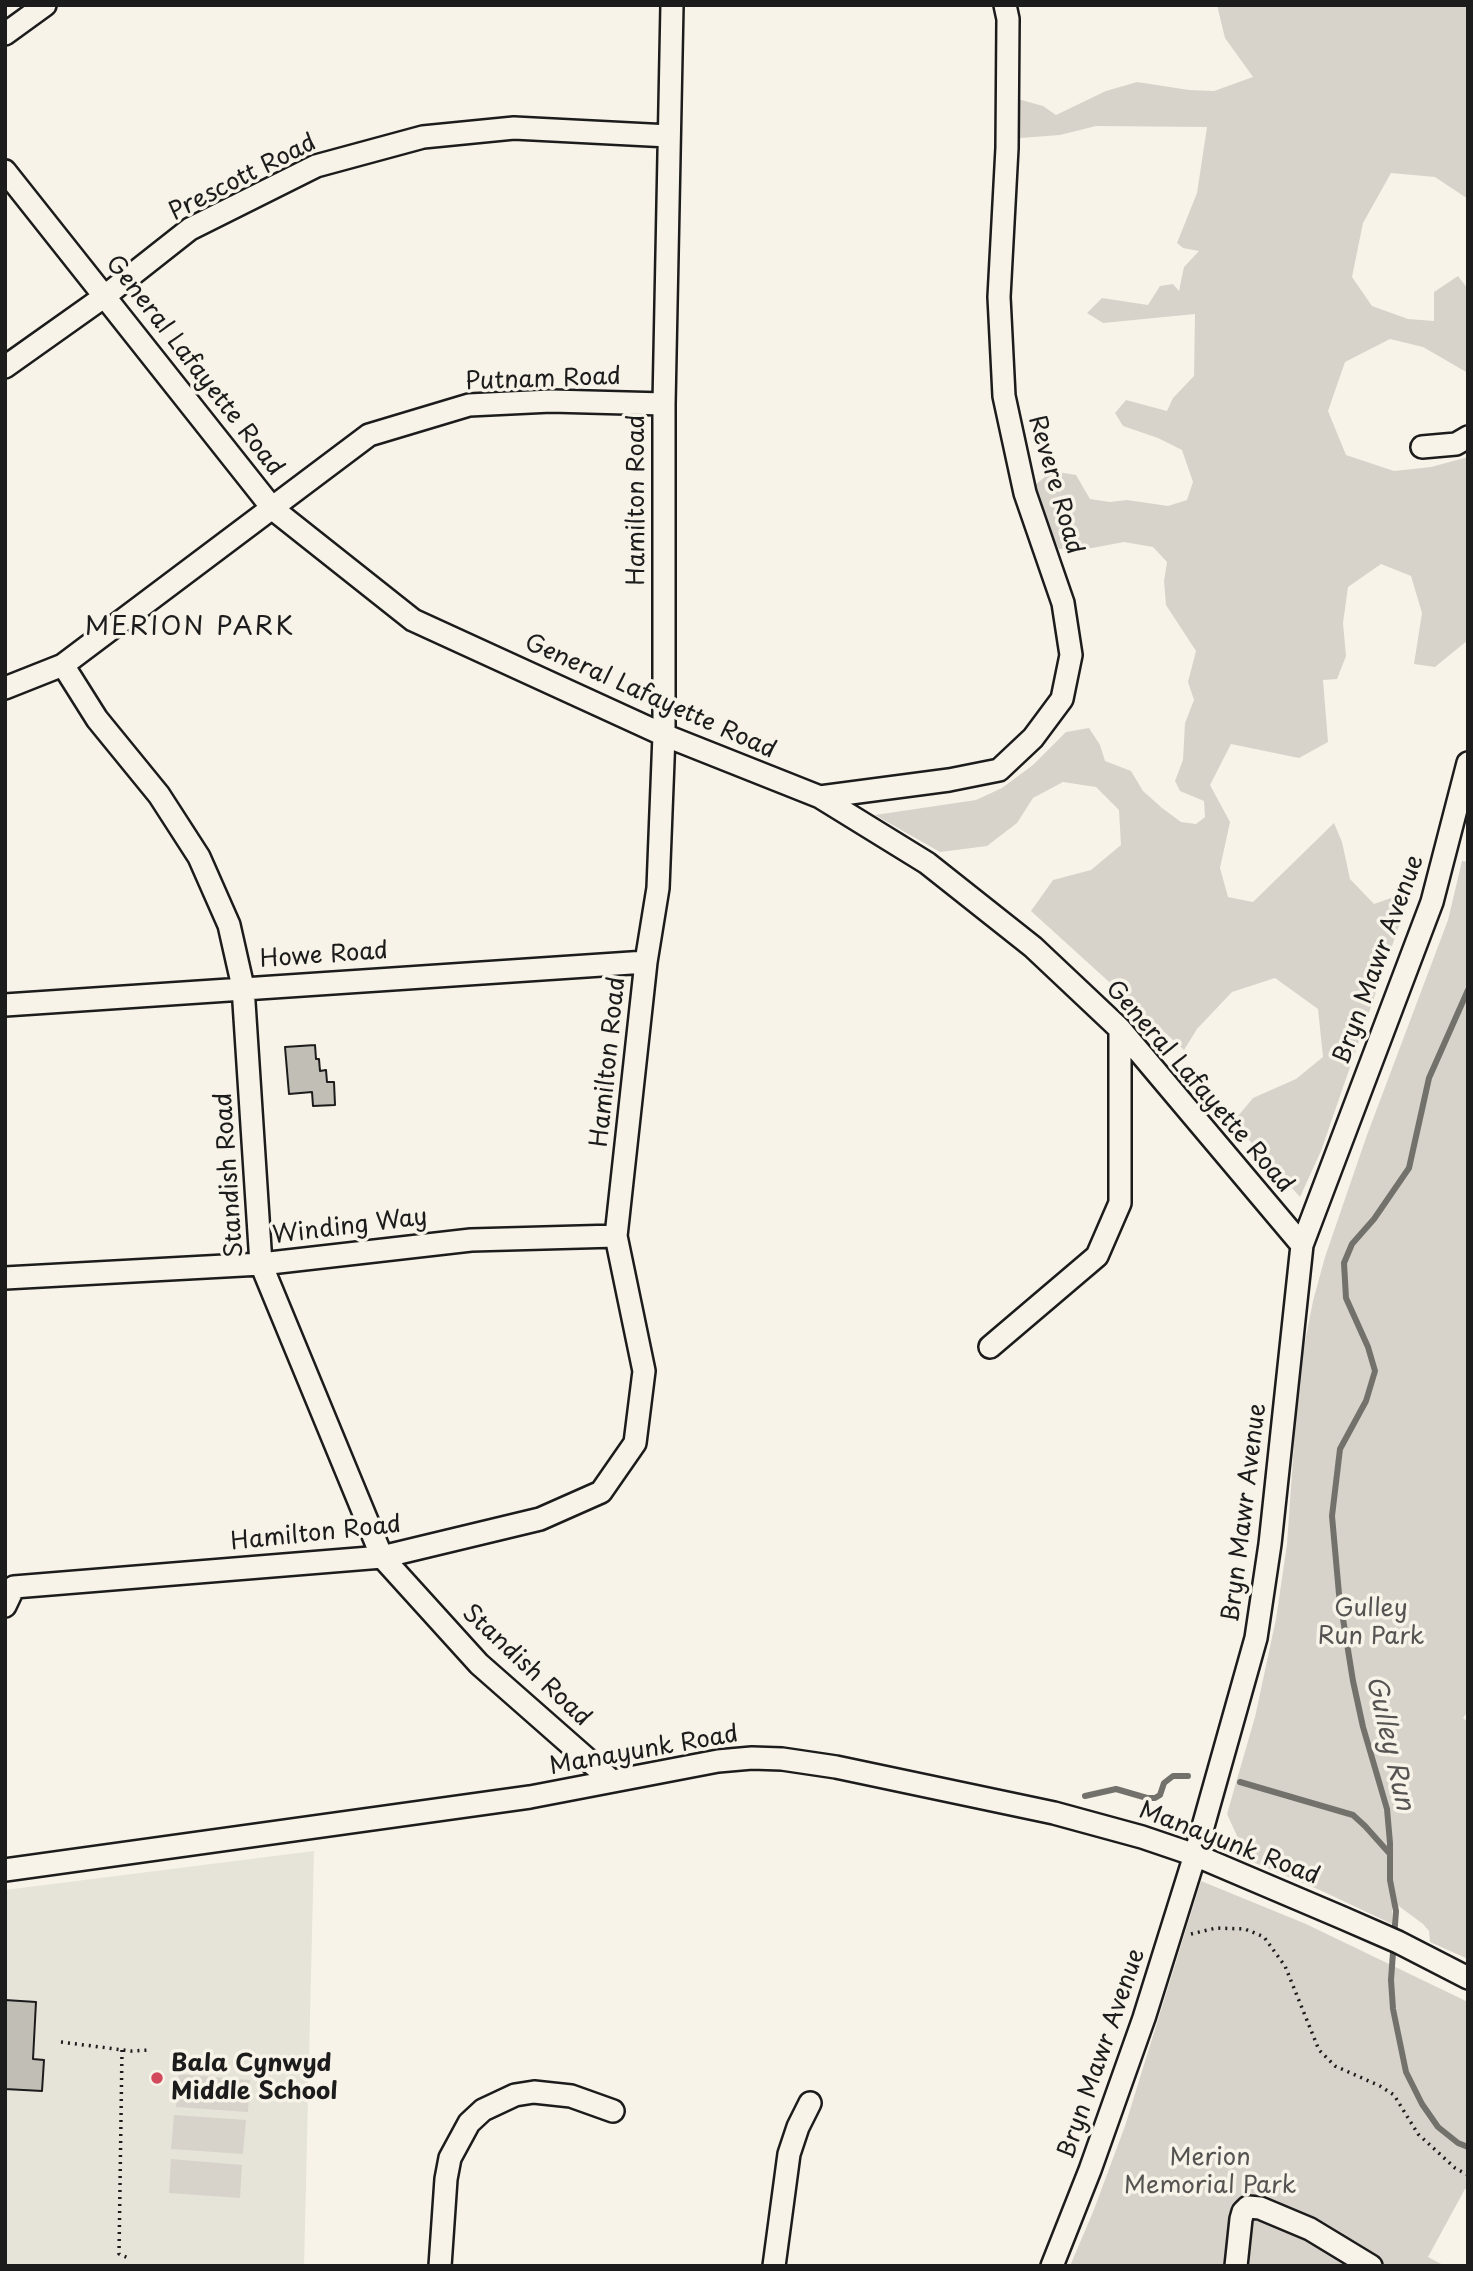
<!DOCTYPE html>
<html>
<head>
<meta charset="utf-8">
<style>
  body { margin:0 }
  #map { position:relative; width:1473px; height:2271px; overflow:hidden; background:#f7f3e8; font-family:"Playpen Sans",sans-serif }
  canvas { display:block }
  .frame { position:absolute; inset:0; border:7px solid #1c1c1c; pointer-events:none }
</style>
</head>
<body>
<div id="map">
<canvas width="1473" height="2271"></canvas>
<div class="frame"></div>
</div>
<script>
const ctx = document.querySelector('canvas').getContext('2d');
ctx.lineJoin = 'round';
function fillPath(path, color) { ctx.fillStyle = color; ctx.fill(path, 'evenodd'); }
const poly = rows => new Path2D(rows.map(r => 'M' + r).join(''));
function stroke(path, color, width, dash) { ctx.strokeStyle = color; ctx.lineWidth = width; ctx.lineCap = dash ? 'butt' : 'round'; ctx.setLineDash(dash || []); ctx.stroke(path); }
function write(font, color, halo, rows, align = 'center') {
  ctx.font = font + ' "Playpen Sans",sans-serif'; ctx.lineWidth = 7; ctx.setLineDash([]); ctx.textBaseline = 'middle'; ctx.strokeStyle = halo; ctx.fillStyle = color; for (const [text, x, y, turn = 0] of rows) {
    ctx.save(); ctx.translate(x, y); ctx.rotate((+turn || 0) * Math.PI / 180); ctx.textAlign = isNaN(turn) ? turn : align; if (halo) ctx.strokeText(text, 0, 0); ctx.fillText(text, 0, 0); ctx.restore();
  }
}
const built = poly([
  [314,1851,304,2266,5,2266,5,1890]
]);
const green = poly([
  [1217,5,1468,5,1468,199,1435,177,1391,173,1363,223,1352,277,1372,306,1408,319,1434,321,1434,292,1458,276,1468,289,1468,373,1423,347,1390,339,1345,362,1328,411,1346,455,1394,471,1431,467,1468,457,1468,640,1435,667,1414,664,1422,613,1411,576,1381,564,1348,587,1343,623,1346,656,1337,679,1323,680,1328,742,1299,758,1231,744,1210,785,1230,822,1220,868,1228,897,1253,902,1334,823,1342,842,1350,879,1374,904,1411,891,1321,1151,1300,1197,1233,1122,1253,1098,1296,1079,1323,1057,1318,1009,1275,978,1232,992,1197,1029,1184,1050,1031,911,1053,880,1091,870,1121,845,1119,810,1096,787,1063,782,1033,798,1017,823,987,846,940,852,875,815,976,800,1002,788,1033,765,1066,732,1089,728,1100,745,1105,761,1131,771,1143,791,1162,808,1181,822,1196,824,1205,817,1204,801,1180,791,1175,781,1183,760,1185,723,1194,700,1188,682,1196,651,1166,605,1164,581,1167,562,1153,547,1124,542,1092,548,1059,549,1049,528,1035,485,1052,471,1076,475,1090,499,1110,502,1127,500,1168,506,1187,500,1193,482,1182,450,1158,438,1123,426,1115,413,1126,400,1167,411,1173,398,1194,376,1195,314,1103,323,1087,313,1102,298,1148,305,1160,286,1173,284,1179,291,1184,267,1199,251,1183,248,1177,243,1197,193,1207,127,1096,126,1060,135,1020,138,1018,99,1043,106,1056,115,1106,91,1137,82,1189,90,1214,91,1253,77,1225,38],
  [1462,861,1468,862,1468,1711,1463,1718,1468,1722,1468,1959,1430,1942,1429,1931,1423,1924,1392,1901,1392,1924,1322,1891,1248,1860,1227,1814,1255,1717,1276,1619,1287,1544,1299,1373,1313,1301,1325,1257,1367,1135,1448,920],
  [1201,1881,1306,1924,1468,2002,1468,2189,1465,2189,1428,2257,1445,2266,1070,2266,1093,2212,1125,2126],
  [179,2074,250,2080,248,2112,176,2107],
  [174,2115,246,2120,243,2154,171,2149],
  [171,2159,242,2165,240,2198,169,2193]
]);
const stream = poly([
  [1468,990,1429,1078,1409,1168,1374,1219,1352,1244,1344,1263,1346,1298,1368,1347,1375,1371,1366,1401,1340,1449,1332,1516,1339,1594,1353,1681,1363,1727,1387,1809,1390,1843,1390,1880,1396,1911,1391,1980,1393,2009,1406,2072,1422,2104,1438,2127,1458,2143,1468,2147],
  [1240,1782,1353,1815,1365,1826,1390,1854],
  [1085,1796,1116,1789,1147,1798,1155,1798,1160,1795,1164,1783,1173,1776,1188,1776]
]);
const building = poly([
  [315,1045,316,1059,319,1059,320,1071,326,1070,327,1082,334,1082,335,1105,313,1106,312,1092,289,1094,285,1047,315,1045],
  [5,2000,36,2002,33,2059,44,2060,42,2091,5,2089,5,2000]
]);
const path = poly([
  [1191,1934,1216,1928,1245,1929,1264,1937,1285,1966,1319,2050,1335,2066,1380,2086,1394,2095,1418,2134,1455,2168,1468,2175],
  [61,2042,131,2051,150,2050],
  [122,2050,119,2254,131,2259]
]);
const minor = poly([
  [5,34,45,5],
  [5,171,273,509,413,620,664,735,820,797,927,863,1033,947,1120,1029,1302,1245],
  [5,367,105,296,190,229,316,166,423,137,514,128,669,136],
  [1422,447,1456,444,1468,437],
  [63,665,97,719,159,795,199,857,229,925,243,987,261,1264,382,1557,479,1664,612,1781],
  [5,688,63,665,369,435,469,405,551,401,664,404],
  [820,797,949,780,999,770,1033,738,1062,699,1071,655,1063,603,1025,493,1004,396,999,297,1007,148,1008,19,1005,5],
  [5,1005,646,962],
  [5,1278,261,1264,471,1240,616,1236],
  [990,1347,1097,1256,1120,1203,1120,1029],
  [5,1606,14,1587,382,1557,540,1519,601,1492,635,1443,644,1371,616,1236,646,962,658,888,664,735,664,404,672,5],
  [5,1870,530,1797,718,1761,752,1758,782,1759,836,1767,1054,1813,1142,1837,1195,1855,1343,1918,1398,1942,1468,1978],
  [440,2266,446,2179,450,2158,469,2123,483,2110,515,2095,534,2092,571,2096,613,2111],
  [774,2266,789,2154,798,2127,810,2103],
  [1052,2266,1090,2170,1144,2018,1195,1855,1256,1638,1270,1544,1302,1245,1432,902,1468,763],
  [1236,2266,1241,2219,1243,2212,1248,2207,1260,2208,1310,2229,1371,2266]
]);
const markers = [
  [157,2078,7,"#d1495b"]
];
const streetNames = [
  ["Prescott Road",243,178,-27],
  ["General Lafayette Road",194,366,52],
  ["Putnam Road",543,380,-2],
  ["Revere Road",1055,485,74],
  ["Hamilton Road",637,500,-90],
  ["General Lafayette Road",650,697,24],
  ["Howe Road",324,956,-4],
  ["Bryn Mawr Avenue",1379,960,-70],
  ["Hamilton Road",609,1062,-84],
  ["General Lafayette Road",1199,1087,49],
  ["Standish Road",230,1175,-94],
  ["Winding Way",350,1227,-7],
  ["Bryn Mawr Avenue",1245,1513,-83],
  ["Hamilton Road",316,1534,-6],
  ["Standish Road",526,1666,43],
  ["Manayunk Road",644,1751,-10],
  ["Manayunk Road",1229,1844,21],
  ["Bryn Mawr Avenue",1102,2054,-71]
];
const parkNames = [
  ["Gulley",1371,1609],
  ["Run Park",1371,1637],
  ["Merion",1210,2158],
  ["Memorial Park",1210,2186]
];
const poiNames = [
  ["Bala Cynwyd",171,2064],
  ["Middle School",171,2092]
];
const neighbourhoodNames = [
  ["MERION PARK",190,628]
];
const waterNames = [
  ["Gulley Run",1389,1743,77]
];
fillPath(built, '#e6e3d9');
fillPath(green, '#d7d3cb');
stroke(stream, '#72716c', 6);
fillPath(building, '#c0beb5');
stroke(building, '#1c1c1c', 2);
stroke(minor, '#1c1c1c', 26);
stroke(path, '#1c1c1c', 3.5, [2, 5]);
stroke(minor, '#f7f3e8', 21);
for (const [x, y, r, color] of markers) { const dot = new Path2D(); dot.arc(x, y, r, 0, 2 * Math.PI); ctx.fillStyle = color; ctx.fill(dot); stroke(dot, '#f7f3e8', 2.5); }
write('24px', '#1c1c1c', '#f7f3e8', streetNames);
write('24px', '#545351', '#f7f3e8', parkNames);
write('bold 24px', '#1c1c1c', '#f7f3e8', poiNames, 'left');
ctx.letterSpacing = '2px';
write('26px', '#1c1c1c', '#f7f3e8', neighbourhoodNames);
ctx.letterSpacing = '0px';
write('italic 26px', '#565452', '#f7f3e8', waterNames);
</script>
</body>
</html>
